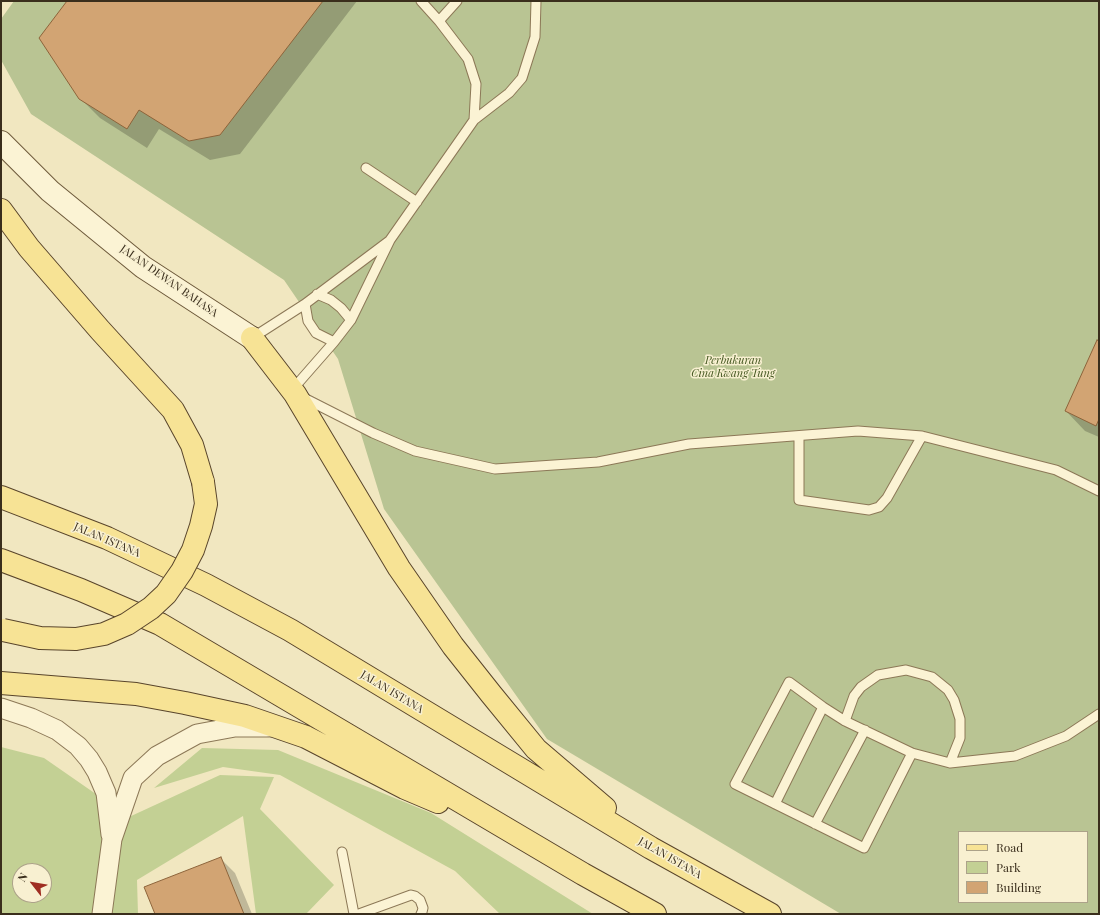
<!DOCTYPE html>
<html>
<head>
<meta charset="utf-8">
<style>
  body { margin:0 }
  #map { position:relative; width:1100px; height:915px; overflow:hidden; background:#f1e7c0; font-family:"Playfair Display",serif }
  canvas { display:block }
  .frame { position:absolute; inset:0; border:2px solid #3a2e1c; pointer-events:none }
  .legend { position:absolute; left:958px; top:831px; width:130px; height:72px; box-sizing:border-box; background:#f8f0d1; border:1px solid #aca289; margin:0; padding:5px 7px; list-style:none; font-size:12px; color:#3a2e1c }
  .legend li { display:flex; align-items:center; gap:8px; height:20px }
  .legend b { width:20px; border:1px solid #aca289 }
  .north { position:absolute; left:12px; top:863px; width:40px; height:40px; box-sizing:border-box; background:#f8f0d1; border:1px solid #aca289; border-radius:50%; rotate:301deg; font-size:11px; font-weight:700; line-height:16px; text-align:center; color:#3a2e1c }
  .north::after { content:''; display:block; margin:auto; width:14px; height:18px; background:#9f2e22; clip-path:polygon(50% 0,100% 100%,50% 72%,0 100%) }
</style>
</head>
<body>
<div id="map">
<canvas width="1100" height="915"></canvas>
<div class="frame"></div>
<ul class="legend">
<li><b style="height:5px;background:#f7e395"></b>Road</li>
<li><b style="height:11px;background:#c3d094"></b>Park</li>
<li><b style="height:11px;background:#d2a473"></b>Building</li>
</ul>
<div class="north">N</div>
</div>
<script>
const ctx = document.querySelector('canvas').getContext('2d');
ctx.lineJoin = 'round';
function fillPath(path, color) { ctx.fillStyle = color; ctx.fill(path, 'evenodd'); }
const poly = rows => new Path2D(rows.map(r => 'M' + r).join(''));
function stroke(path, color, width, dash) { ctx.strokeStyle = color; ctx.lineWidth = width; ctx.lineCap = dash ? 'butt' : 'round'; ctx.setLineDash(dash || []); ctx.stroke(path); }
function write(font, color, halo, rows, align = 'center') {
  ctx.font = font + ' "Playfair Display",serif'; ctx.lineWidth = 3; ctx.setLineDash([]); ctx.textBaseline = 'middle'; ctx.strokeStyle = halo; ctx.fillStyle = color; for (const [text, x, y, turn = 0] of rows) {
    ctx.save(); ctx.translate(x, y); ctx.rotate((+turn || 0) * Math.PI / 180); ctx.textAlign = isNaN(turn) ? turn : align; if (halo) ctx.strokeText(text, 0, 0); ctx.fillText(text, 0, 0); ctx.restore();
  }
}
const green = poly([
  [1,747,44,758,129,817,220,775,274,777,260,809,334,885,306,914,256,914,243,816,137,880,138,914,1,914],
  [20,871,44,871,44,895,20,895],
  [202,748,278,750,431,813,593,914,500,914,455,871,280,775,223,767,154,788]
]);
const cemetery = poly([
  [14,1,1099,1,1099,914,841,914,547,739,384,509,338,359,284,280,31,114,1,60,1,19],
  [959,832,1087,832,1087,902,959,902]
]);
const shadow = poly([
  [68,1,357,1,240,154,210,160,159,129,147,148,100,118,80,98],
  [1099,342,1099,437,1085,431,1066,411],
  [220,858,235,873,252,914,156,914]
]);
const building = poly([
  [67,1,323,1,220,135,189,141,139,110,127,129,79,99,39,38,67,1],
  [1097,340,1099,341,1099,419,1096,426,1065,411,1097,340],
  [221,857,244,914,155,914,144,887,221,857]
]);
const lane = poly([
  [421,1,439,21,468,59,476,84,474,120],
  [439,21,457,1],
  [366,168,417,202],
  [317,294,331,300,341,308,351,320],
  [305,304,308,321,316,333,334,342],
  [252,338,305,304,389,241],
  [292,390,334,342,351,320,390,240,474,120,509,93,522,78,535,37,536,1],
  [304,398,373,433,415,451,495,469,598,462,689,444,858,431,922,436,1056,470,1099,491],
  [799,436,799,500,869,510,879,507,887,498,922,436],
  [845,721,854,696,861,687,878,675,906,670,932,677,948,690,954,700,960,719,960,738,950,763],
  [912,753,864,848,735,784,789,682,823,707,845,721,912,753,950,763,1015,756,1066,736,1099,714],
  [775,804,823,707],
  [815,824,865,730],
  [342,852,354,914],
  [359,914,411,895,415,896,420,900,423,908,422,912,421,914]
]);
const street = poly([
  [1,708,31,718,57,730,78,746,89,759,97,772,106,793,111,835],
  [102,914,112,839,133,778,157,756,197,734,235,727,269,727]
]);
const secondary = poly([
  [1,142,50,191,143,267,252,338]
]);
const primary = poly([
  [1,210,29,248,100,330,173,410,192,445,203,482],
  [252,338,295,394,399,568,453,646,491,694,536,749,605,808],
  [1,497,107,538,206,585,290,630,651,848,770,914],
  [1,560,81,590,160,624,583,874,655,914],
  [1,683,136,694,185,703,245,716,306,737,405,788,438,802]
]);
const primaryBridge = poly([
  [3,630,40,638,76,639,104,634,127,624,151,608,166,594,182,571,193,550,201,526,206,504,203,482]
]);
const streetNames = [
  ["JALAN DEWAN BAHASA",169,281,35],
  ["JALAN ISTANA",107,540,23],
  ["JALAN ISTANA",392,692,31],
  ["JALAN ISTANA",670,858,30]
];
const parkNames = [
  ["Perbukuran",733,361],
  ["Cina Kwang Tung",733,374]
];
fillPath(green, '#c3d094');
fillPath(cemetery, '#b9c493');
fillPath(shadow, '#0003');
fillPath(building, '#d2a473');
stroke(building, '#8d643b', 1);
stroke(lane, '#8c7857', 11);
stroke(street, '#8c7857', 21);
stroke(secondary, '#6d593a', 24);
stroke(primary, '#59452b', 24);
stroke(lane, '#fbf3d4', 9);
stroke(street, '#fbf3d4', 19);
stroke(secondary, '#fbf3d4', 22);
stroke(primary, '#f7e395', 22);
stroke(primaryBridge, '#59452b', 24, []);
stroke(primaryBridge, '#f7e395', 22);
write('11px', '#3a2e1c', '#f8f0d1', streetNames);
write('italic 11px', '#455821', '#f8f0d1', parkNames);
</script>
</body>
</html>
